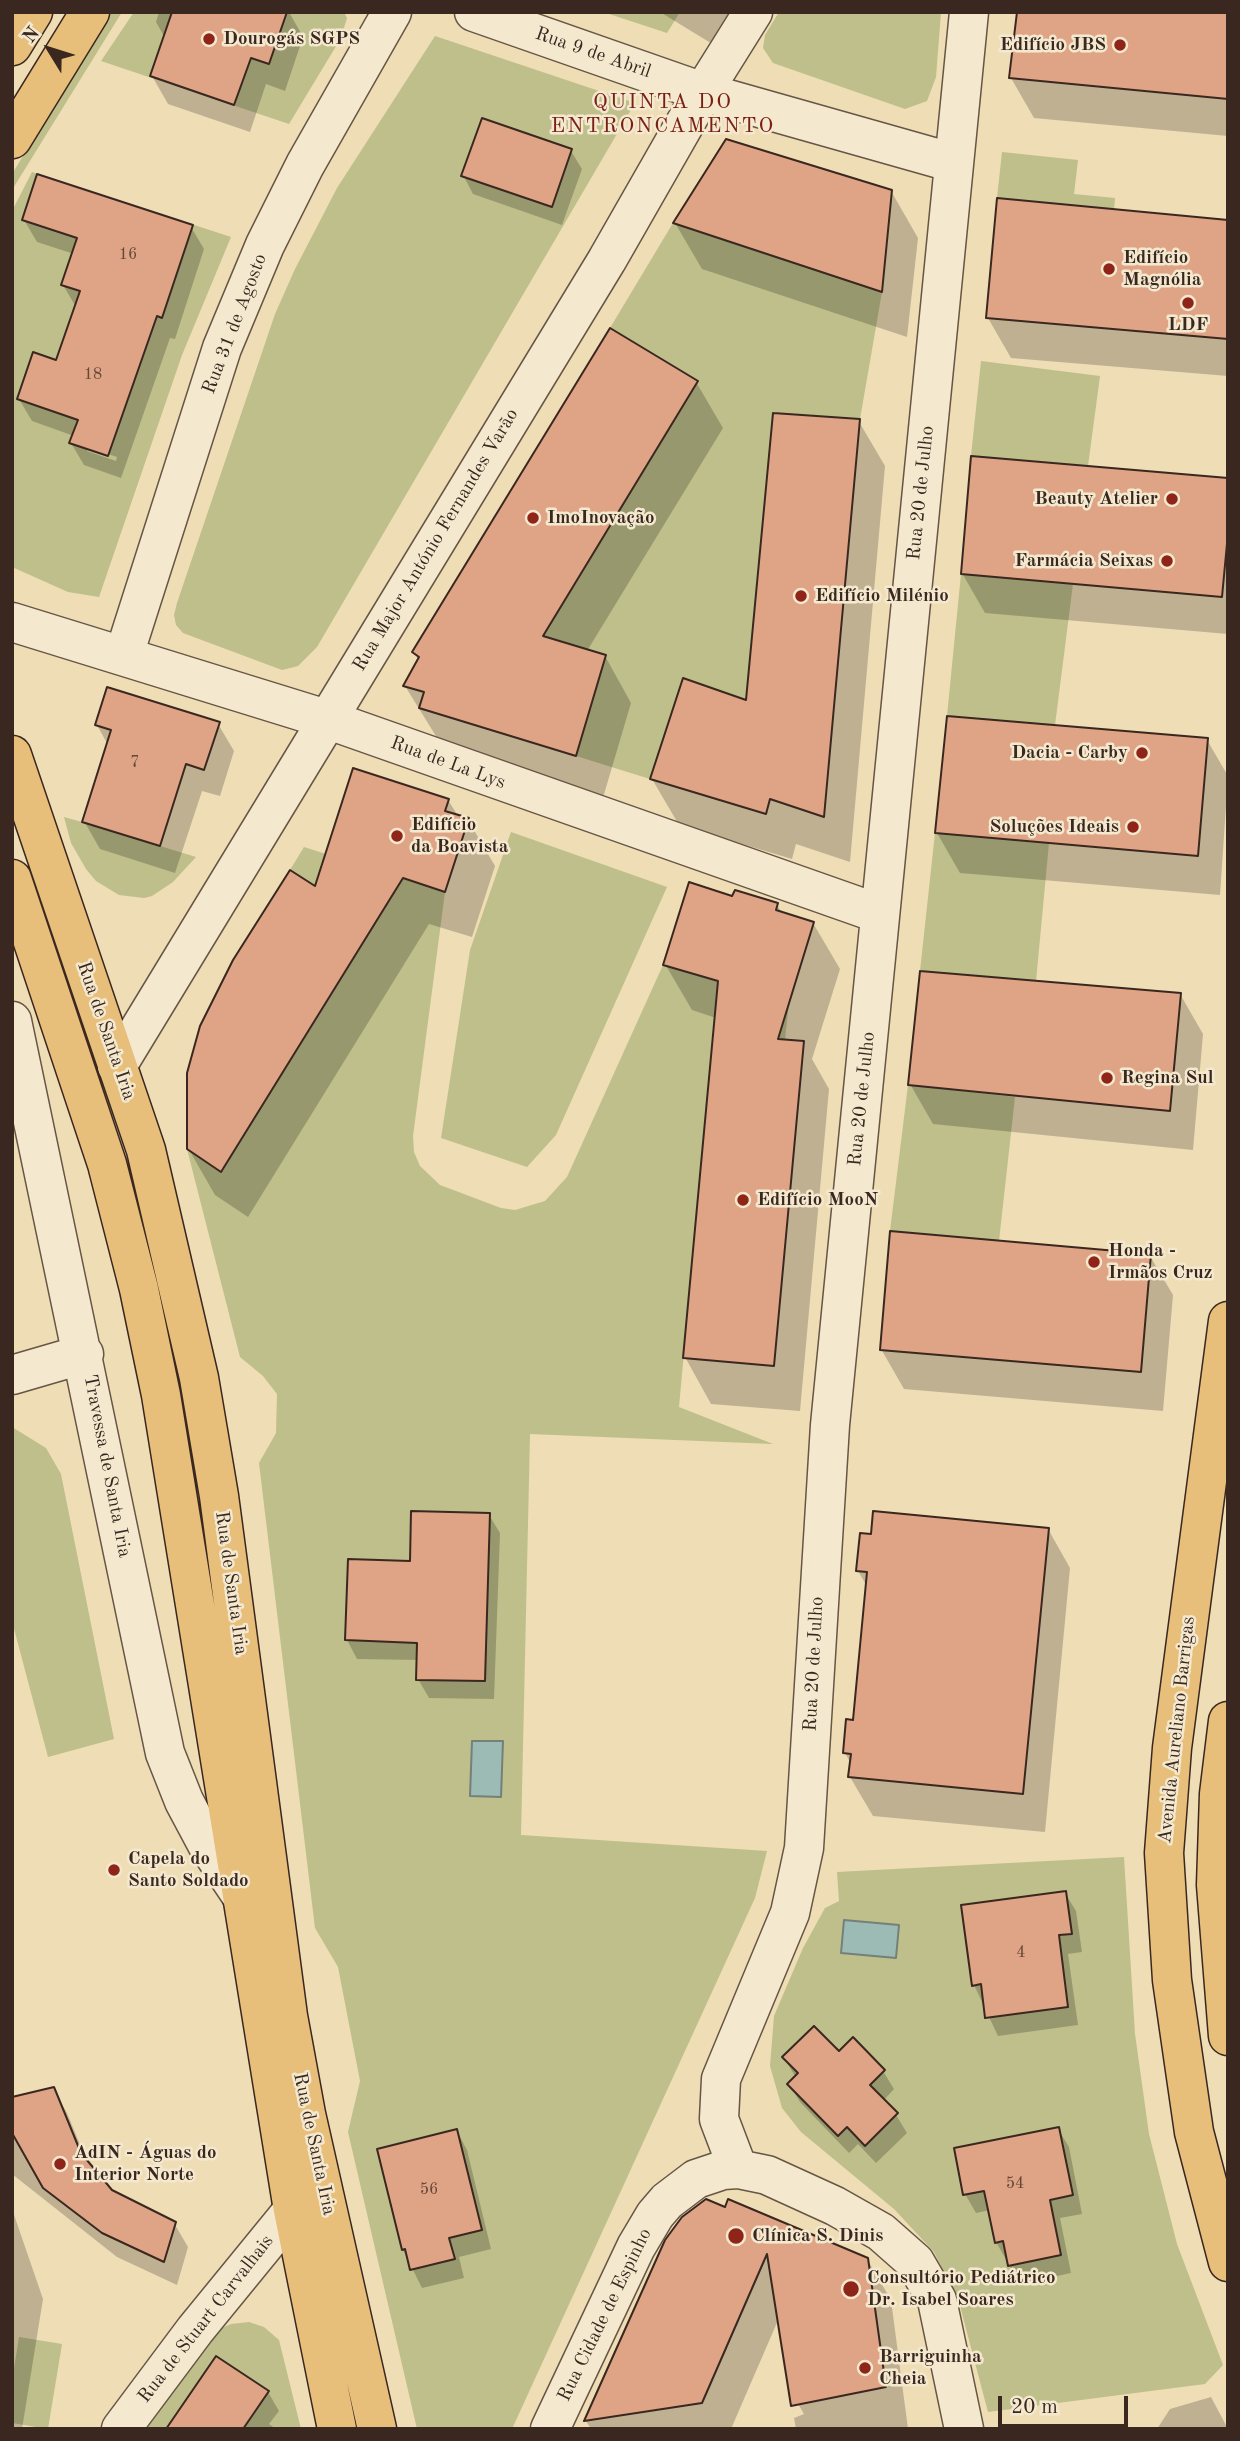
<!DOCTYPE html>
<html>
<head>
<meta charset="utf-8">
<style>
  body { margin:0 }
  #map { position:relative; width:1240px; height:2441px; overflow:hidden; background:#eeddb5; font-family:"Old Standard TT",serif }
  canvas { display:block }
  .frame { position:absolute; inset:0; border:14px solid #3a2820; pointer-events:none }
  .north { position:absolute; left:14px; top:14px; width:70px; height:70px; -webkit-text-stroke:5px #f4e9cf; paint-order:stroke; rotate:308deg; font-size:19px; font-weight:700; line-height:28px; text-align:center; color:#3a2820 }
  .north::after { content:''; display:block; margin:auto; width:24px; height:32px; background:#3a2820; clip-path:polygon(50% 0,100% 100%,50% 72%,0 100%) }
  .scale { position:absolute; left:998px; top:2396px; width:130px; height:32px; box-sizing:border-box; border:4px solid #3a2820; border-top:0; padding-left:9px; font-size:21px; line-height:24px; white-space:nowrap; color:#3a2820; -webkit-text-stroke:5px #f4e9cf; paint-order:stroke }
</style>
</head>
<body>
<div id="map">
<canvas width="1240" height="2441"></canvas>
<div class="frame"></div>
<div class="north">N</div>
<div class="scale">20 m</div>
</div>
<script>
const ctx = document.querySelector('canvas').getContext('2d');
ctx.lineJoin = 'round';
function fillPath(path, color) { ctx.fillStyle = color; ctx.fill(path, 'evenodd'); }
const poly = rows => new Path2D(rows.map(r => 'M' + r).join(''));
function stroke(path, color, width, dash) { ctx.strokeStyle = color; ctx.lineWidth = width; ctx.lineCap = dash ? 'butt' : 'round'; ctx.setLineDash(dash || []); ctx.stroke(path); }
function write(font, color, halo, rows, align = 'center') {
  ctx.font = font + ' "Old Standard TT",serif'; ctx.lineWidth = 5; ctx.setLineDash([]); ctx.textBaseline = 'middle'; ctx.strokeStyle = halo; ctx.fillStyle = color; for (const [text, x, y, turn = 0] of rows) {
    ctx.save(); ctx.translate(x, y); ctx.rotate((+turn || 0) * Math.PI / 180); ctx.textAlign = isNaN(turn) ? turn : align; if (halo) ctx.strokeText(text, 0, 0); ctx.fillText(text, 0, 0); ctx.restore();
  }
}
const green = poly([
  [111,12,122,12,12,190,12,174],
  [134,12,344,12,347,18,341,38,289,124,101,61],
  [603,12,680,12,667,33],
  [779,12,941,12,936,77,927,101,905,109,773,63,763,48,765,35],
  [435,36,635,103,317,647,298,666,282,670,183,633,176,625,174,615,177,603,275,314,295,269,337,188],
  [1002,152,1078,160,1074,194,1115,198,1114,210,997,198],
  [32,172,231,237,182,355,99,597,68,592,12,567,12,211],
  [673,223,882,292,860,419,773,413,746,700,683,678,650,779,576,756,606,655,543,636,697,381,610,328],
  [981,361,1100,376,1088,466,971,456],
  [961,574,1073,584,1055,725,947,716],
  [64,817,82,822,196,857,173,882,152,896,144,898,119,895,96,881,86,869,71,843],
  [511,832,667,887,556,1135,527,1167,441,1138,470,950],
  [935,833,1049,843,1036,981,920,971],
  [304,847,445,892,413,1136,414,1152,420,1166,440,1185,501,1208,515,1210,545,1201,567,1177,663,965,789,1003,785,1040,713,1034,679,1407,773,1444,530,1434,521,1835,767,1851,755,1898,512,2429,417,2429,348,2132,360,2081,338,1967,315,1928,259,1463,276,1433,277,1394,263,1376,240,1357,187,1149,222,1171,375,923,290,870],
  [908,1085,1015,1097,999,1241,890,1231],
  [12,1427,46,1448,61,1474,114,1739,48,1757,12,1621],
  [1124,1857,1135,2034,1149,2134,1177,2244,1223,2365,1205,2384,988,2412,959,2302,934,2252,894,2209,801,2132,782,2108,770,2066,774,2016,803,1948,825,1908,839,1901,837,1872],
  [249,2322,264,2327,279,2340,301,2429,141,2429,215,2331,231,2324],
  [19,2337,62,2344,48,2429,12,2423,12,2381]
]);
const water = poly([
  [472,1741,503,1741,501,1797,470,1796,472,1741],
  [844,1920,899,1925,896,1958,841,1953,844,1920]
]);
const shadow = poly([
  [159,12,289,12,303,37,285,91,266,84,250,132,168,104,152,76,165,38,156,22],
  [660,12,734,12,714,45],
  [1228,12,1228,136,1034,118,1011,78],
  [571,151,582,169,562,225,473,194,463,175],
  [891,191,918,238,907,337,702,269,675,223],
  [24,220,191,227,204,249,175,339,170,338,121,478,84,465,71,443,74,436,32,421,19,399,57,362,76,307,63,285,74,254,37,242],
  [87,447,117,457,116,461,87,451],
  [1228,222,1228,376,1011,358,988,318],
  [696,382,723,428,587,651,605,656,631,703,602,801,447,754,405,686,419,661,414,652],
  [858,420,885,466,850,862,796,844,792,859,679,825,652,779,747,702],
  [1228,480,1228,634,985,613,962,573],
  [218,724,234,751,220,796,202,791,175,873,100,849,84,821,108,745,97,725],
  [1207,740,1228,776,1220,895,960,873,937,833],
  [448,800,458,816,468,820,495,866,472,937,429,924,248,1217,215,1195,188,1148,316,888],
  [734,898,777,905,782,913,813,923,840,969,812,1059,829,1089,800,1411,711,1404,685,1357,716,1018,692,1010,665,964],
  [1180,994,1203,1034,1193,1150,933,1124,910,1084],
  [1150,1256,1173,1295,1163,1411,904,1389,881,1349],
  [489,1515,500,1533,494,1699,429,1698,418,1679,418,1660,357,1659,347,1640,411,1563],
  [1048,1529,1070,1568,1045,1832,873,1816,850,1777,851,1764,845,1753,854,1722,868,1588,858,1571],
  [1065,1893,1076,1911,1082,1952,1068,1954,1078,2025,998,2036,974,1985],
  [839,2053,883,2071,894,2089,883,2101,896,2115,907,2133,876,2163,858,2144,849,2153,800,2102,789,2084,795,2076,784,2058],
  [53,2089,67,2113,88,2164,111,2191,174,2223,188,2247,177,2285,117,2257,12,2174,12,2099],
  [1058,2129,1069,2147,1082,2214,1060,2218,1071,2273,1020,2284,996,2242,990,2210,976,2213,965,2194],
  [457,2131,467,2150,491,2249,459,2257,464,2278,422,2288,403,2250,379,2150],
  [12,2209,43,2299,22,2429,12,2429],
  [674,2229,867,2259,891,2300,908,2429,796,2429,794,2418,804,2414,790,2390,779,2318,731,2429,591,2429,586,2421],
  [268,2392,279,2411,269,2424,276,2429,168,2429],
  [1211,2397,1228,2429,1157,2429,1170,2409]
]);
const building = poly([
  [172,12,287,12,269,64,251,58,234,105,150,76,172,12],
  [1017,12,1228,12,1228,99,1009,78,1017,12],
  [482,118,572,149,552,207,461,176,482,118],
  [726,139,892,190,882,292,673,223,726,139],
  [37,174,193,225,162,318,157,316,108,456,69,443,78,420,17,399,33,352,56,360,80,291,61,285,77,238,22,220,37,174],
  [997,198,1228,220,1228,339,986,318,997,198],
  [610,328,698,381,543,636,606,655,576,756,419,708,424,692,403,686,419,657,412,652,610,328],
  [773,413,860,419,824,817,770,799,766,814,650,779,683,678,746,700,773,413],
  [971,456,1228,478,1228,533,1222,597,961,574,971,456],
  [107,687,220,722,204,770,186,764,160,846,82,822,111,730,95,725,107,687],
  [947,716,1208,738,1198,856,935,833,947,716],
  [353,768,449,799,445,811,469,818,445,892,403,878,221,1172,187,1149,187,1073,200,1026,233,960,290,870,315,886,353,768],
  [689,882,732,896,735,890,778,903,776,910,814,922,778,1039,804,1041,774,1366,683,1358,718,981,663,965,689,882],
  [920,971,1181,993,1170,1111,908,1085,920,971],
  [890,1231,1151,1254,1141,1372,880,1350,890,1231],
  [411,1511,490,1513,485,1681,416,1680,417,1643,345,1640,348,1559,410,1561,411,1511],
  [873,1511,1049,1528,1023,1794,848,1777,851,1754,843,1753,846,1719,853,1720,867,1572,856,1571,860,1533,871,1534,873,1511],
  [1066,1891,1072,1934,1059,1935,1068,2007,985,2018,981,1984,972,1986,961,1905,1066,1891],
  [814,2026,839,2051,853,2037,885,2070,870,2085,898,2113,865,2146,847,2127,838,2136,787,2084,798,2073,782,2057,814,2026],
  [54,2087,81,2153,112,2190,176,2222,164,2262,102,2233,43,2188,12,2133,12,2097,54,2087],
  [1059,2127,1073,2195,1050,2200,1061,2255,1008,2266,1003,2241,995,2243,984,2191,963,2195,954,2148,1059,2127],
  [457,2129,482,2230,449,2238,455,2259,410,2270,405,2249,402,2250,377,2149,457,2129],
  [706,2199,725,2207,728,2199,868,2258,886,2387,791,2406,767,2254,702,2403,584,2421,665,2240,682,2217,706,2199],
  [216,2356,269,2391,243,2429,166,2429,216,2356]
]);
const minor = poly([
  [474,12,703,92,954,163],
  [12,622,326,719,880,914],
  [124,655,222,348,265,245,305,165,392,12],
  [12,1021,165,1753,184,1801,208,1846,241,1895],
  [117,1066,607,260,703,92,753,12],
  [12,1375,84,1354],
  [738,2169,719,2119,721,2079,790,1913,804,1848,830,1425,969,12],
  [121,2429,195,2330,293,2210],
  [550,2429,636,2247,655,2215,667,2201,696,2179,723,2170,738,2169,767,2175,835,2206,881,2232,915,2262,937,2300,964,2429]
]);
const major = poly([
  [12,46,33,12],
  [12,139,90,12],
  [12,755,146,1150,199,1378,219,1496,288,2016,306,2114,377,2429],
  [12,879,107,1164,139,1289,161,1395,293,2210,337,2429],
  [1228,1321,1172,1748,1164,1853,1172,1980,1194,2132,1228,2262],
  [1228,1721,1219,1794,1216,1885,1228,2036]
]);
const markers = [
  [209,39,7,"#8f2418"],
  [1120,45,7,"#8f2418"],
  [1109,269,7,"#8f2418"],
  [1188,303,7,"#8f2418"],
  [1172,499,7,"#8f2418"],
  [533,518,7,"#8f2418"],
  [1167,561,7,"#8f2418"],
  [801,596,7,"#8f2418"],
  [1142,753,7,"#8f2418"],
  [1133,827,7,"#8f2418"],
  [397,836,7,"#8f2418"],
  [1107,1078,7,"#8f2418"],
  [743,1200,7,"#8f2418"],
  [1094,1262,7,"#8f2418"],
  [114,1870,7,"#8f2418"],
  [60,2164,7,"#8f2418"],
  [736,2236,9,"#8f2418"],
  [851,2289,9,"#8f2418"],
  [865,2368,7,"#8f2418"]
];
const numberNames = [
  ["16",128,255],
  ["18",93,375],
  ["7",135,763],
  ["4",1021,1953],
  ["54",1015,2184],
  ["56",429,2190]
];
const poiNames = [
  ["Dourogás SGPS",223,39],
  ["Edifício JBS",1106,45,"right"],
  ["Edifício",1123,258],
  ["Magnólia",1123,280],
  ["LDF",1188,325,"center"],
  ["Beauty Atelier",1158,499,"right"],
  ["ImoInovação",547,518],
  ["Farmácia Seixas",1153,561,"right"],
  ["Edifício Milénio",815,596],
  ["Dacia - Carby",1128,753,"right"],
  ["Edifício",411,825],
  ["da Boavista",411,847],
  ["Soluções Ideais",1119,827,"right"],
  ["Regina Sul",1121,1078],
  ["Edifício MooN",757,1200],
  ["Honda -",1108,1251],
  ["Irmãos Cruz",1108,1273],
  ["Capela do",128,1859],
  ["Santo Soldado",128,1881],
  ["AdIN - Águas do",74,2153],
  ["Interior Norte",74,2175],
  ["Clínica S. Dinis",752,2236],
  ["Consultório Pediátrico",867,2278],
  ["Dr. Isabel Soares",867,2300],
  ["Barriguinha",879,2357],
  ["Cheia",879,2379]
];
const streetNames = [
  ["Rua 9 de Abril",593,53,19],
  ["Rua 31 de Agosto",235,324,-69],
  ["Rua 20 de Julho",921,493,-84],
  ["Rua Major António Fernandes Varão",436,540,-59],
  ["Rua de La Lys",448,763,20],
  ["Rua de Santa Iria",106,1031,71],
  ["Rua 20 de Julho",862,1099,-84],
  ["Travessa de Santa Iria",107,1466,79],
  ["Rua de Santa Iria",231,1583,82],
  ["Rua 20 de Julho",814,1664,-87],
  ["Avenida Aureliano Barrigas",1177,1730,-84],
  ["Rua de Santa Iria",314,2144,78],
  ["Rua Cidade de Espinho",605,2315,-64],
  ["Rua de Stuart Carvalhais",206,2319,-52]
];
const neighbourhoodNames = [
  ["QUINTA DO",663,102],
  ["ENTRONCAMENTO",663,126]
];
fillPath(green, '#bebf8a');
fillPath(water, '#9bbbb4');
stroke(water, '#748079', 2);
fillPath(shadow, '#0003');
fillPath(building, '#dfa385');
stroke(building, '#3a2820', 2);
stroke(minor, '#675545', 41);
stroke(major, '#3a2820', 41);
stroke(minor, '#f4e9cf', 38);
stroke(major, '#e7be7a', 38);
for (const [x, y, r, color] of markers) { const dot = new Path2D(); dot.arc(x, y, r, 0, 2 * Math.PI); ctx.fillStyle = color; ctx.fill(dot); stroke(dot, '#f4e9cf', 2.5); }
write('16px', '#634739', null, numberNames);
write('bold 19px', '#3a2820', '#f4e9cf', poiNames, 'left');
write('19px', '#3a2820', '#f4e9cf', streetNames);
ctx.letterSpacing = '2px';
write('21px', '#7a1f14', '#f4e9cf', neighbourhoodNames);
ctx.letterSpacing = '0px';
</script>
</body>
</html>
